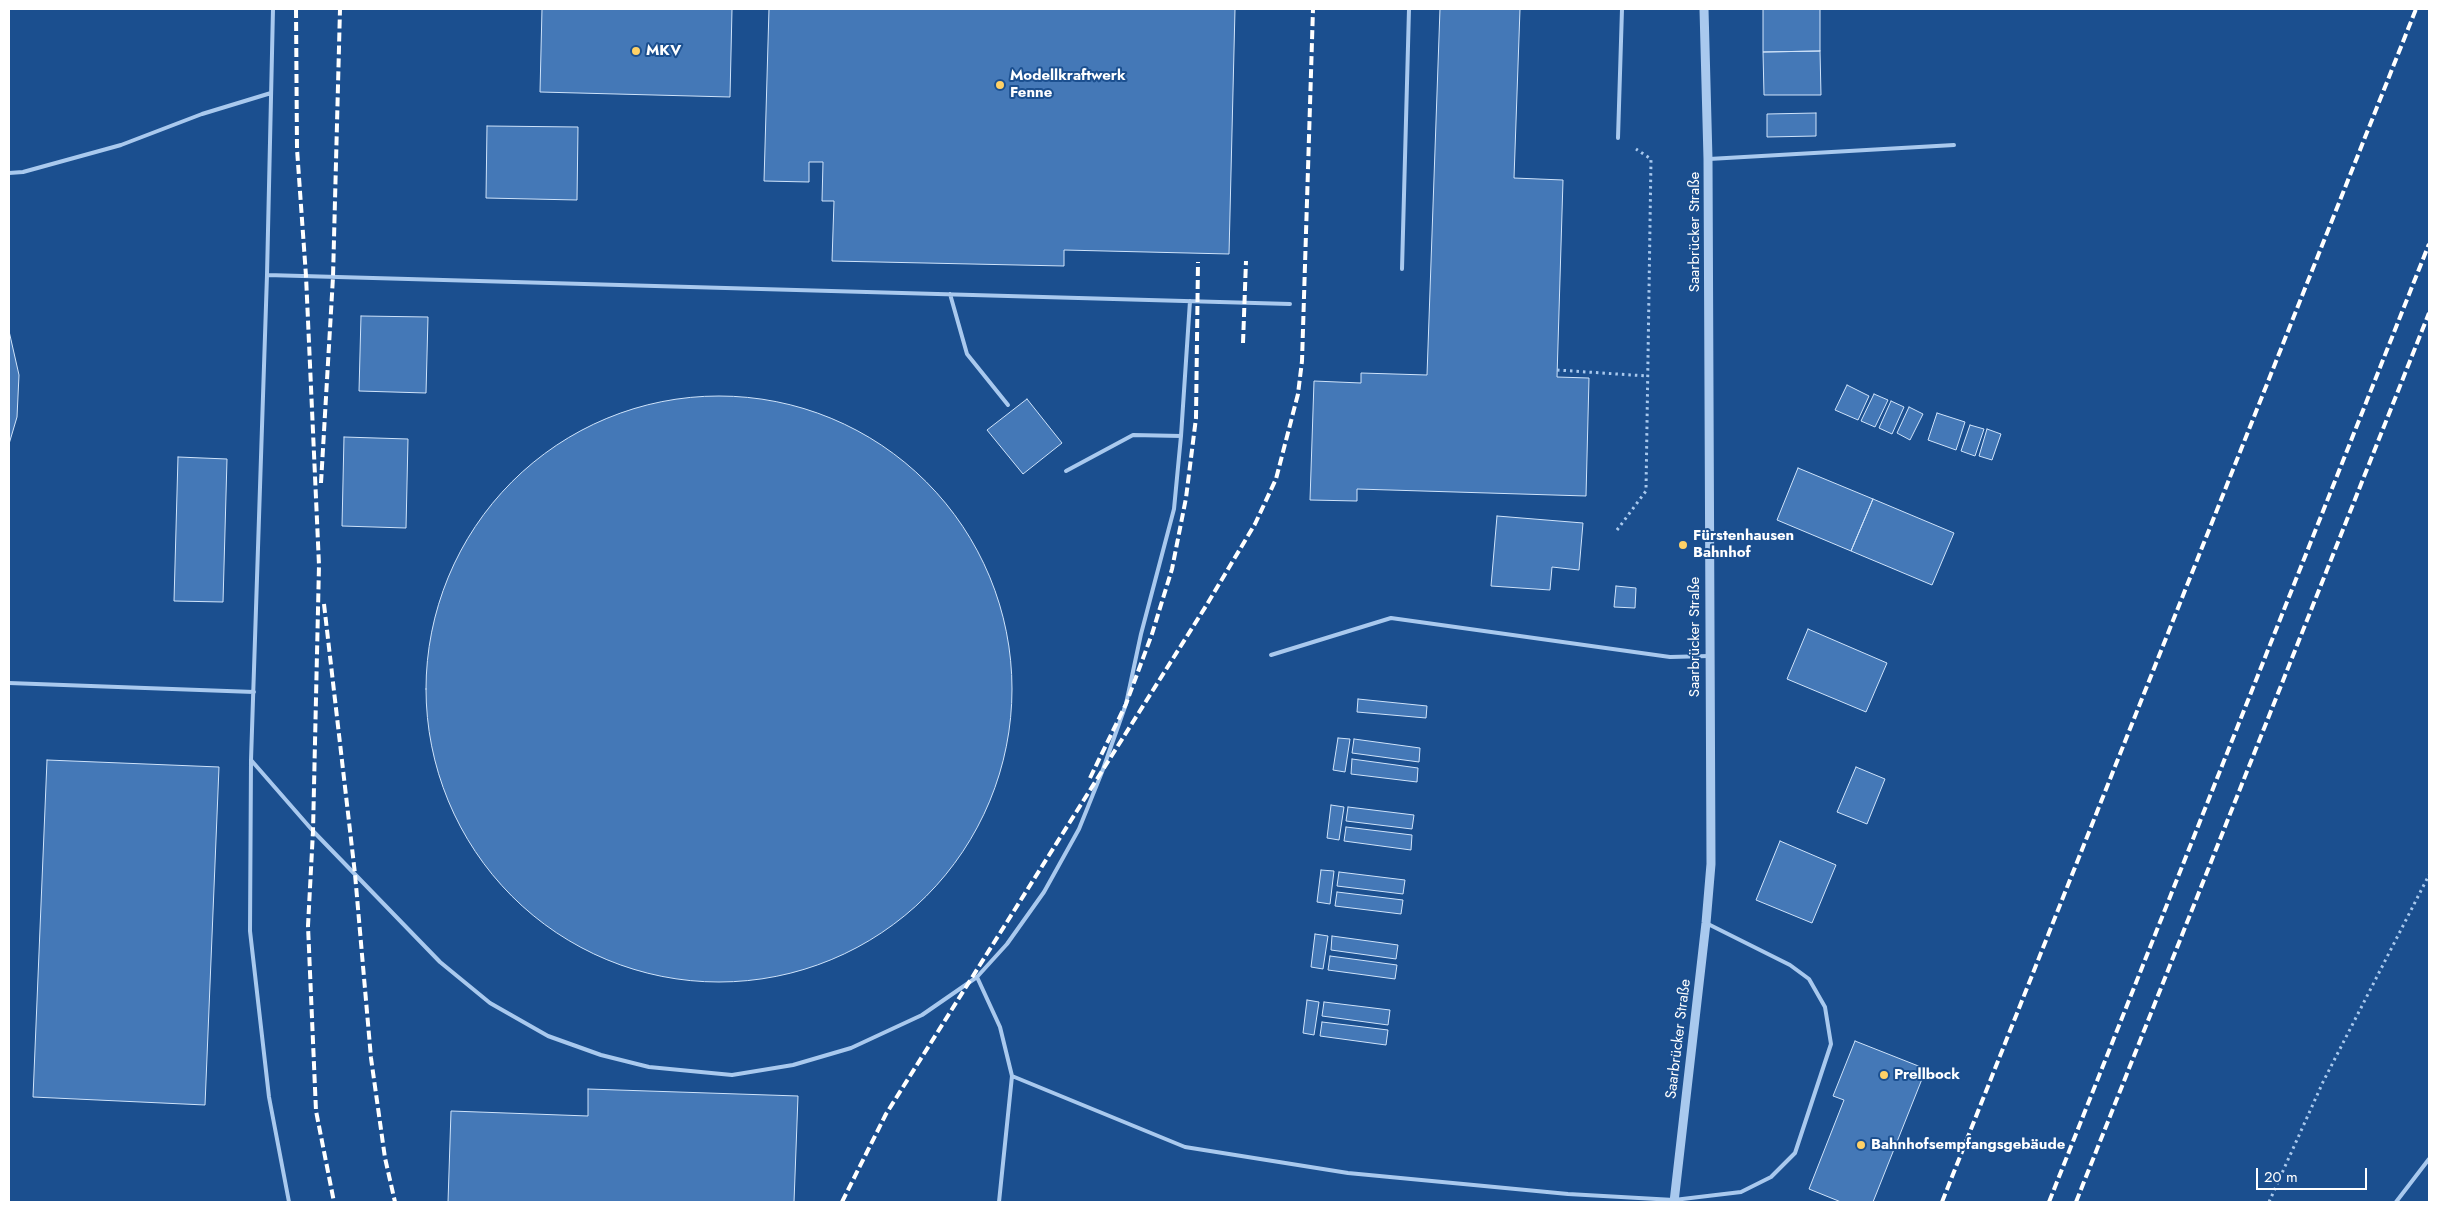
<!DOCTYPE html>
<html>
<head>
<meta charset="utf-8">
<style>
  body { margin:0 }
  #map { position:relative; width:2438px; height:1211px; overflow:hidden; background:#1b4f8f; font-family:Jost,sans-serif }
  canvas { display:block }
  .frame { position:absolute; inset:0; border:10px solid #fff; pointer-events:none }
  .scale { position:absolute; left:2256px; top:1168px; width:111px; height:22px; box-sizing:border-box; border:2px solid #fff; border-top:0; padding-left:6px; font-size:15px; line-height:18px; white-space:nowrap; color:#fff; -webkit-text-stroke:4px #1b4f8f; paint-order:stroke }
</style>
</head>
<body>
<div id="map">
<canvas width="2438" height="1211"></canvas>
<div class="frame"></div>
<div class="scale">20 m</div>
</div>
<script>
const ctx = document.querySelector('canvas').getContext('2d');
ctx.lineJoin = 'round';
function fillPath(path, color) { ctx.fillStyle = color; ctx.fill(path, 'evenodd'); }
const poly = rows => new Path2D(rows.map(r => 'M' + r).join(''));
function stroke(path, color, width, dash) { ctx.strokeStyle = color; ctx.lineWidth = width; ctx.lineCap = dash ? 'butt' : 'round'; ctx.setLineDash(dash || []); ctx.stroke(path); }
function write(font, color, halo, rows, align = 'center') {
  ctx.font = font + ' Jost,sans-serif'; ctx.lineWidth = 4; ctx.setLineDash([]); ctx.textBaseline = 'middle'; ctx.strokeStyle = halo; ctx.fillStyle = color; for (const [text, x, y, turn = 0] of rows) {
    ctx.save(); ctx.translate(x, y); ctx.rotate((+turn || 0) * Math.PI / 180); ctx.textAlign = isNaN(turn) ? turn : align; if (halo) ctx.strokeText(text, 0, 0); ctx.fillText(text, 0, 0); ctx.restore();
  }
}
const building = poly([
  [542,9,732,9,730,97,540,92,542,9],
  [769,9,1235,9,1229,254,1064,250,1064,266,832,261,834,201,822,201,823,162,809,162,809,182,764,181,769,9],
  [1440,9,1520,9,1514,178,1563,180,1557,377,1589,378,1586,496,1357,489,1357,501,1310,500,1314,381,1361,383,1361,373,1427,375,1440,9],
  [1763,9,1820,9,1820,51,1763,52,1763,9],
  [1820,51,1821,95,1764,95,1763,52,1820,51],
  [1816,113,1816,136,1767,137,1767,114,1816,113],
  [487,126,578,127,577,200,486,198,487,126],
  [361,316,428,317,426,393,359,391,361,316],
  [9,331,19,375,17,417,9,444,9,331],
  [1847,385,1869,396,1858,420,1835,410,1847,385],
  [1874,394,1888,400,1875,427,1861,421,1874,394],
  '426 689a293 293 0 1 1 586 0a293 293 0 1 1-586 0Z',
  [1027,399,1062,443,1023,474,987,430,1027,399],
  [1891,401,1904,407,1892,434,1879,428,1891,401],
  [1909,407,1923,414,1910,440,1897,433,1909,407],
  [1937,413,1965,422,1956,450,1928,440,1937,413],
  [1970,425,1984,429,1975,456,1961,451,1970,425],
  [1987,429,2001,434,1992,460,1979,456,1987,429],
  [344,437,408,439,406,528,342,526,344,437],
  [178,457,227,459,223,602,174,601,178,457],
  [1798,468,1873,499,1851,551,1777,520,1798,468],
  [1873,499,1954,533,1932,585,1851,551,1873,499],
  [1497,516,1583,523,1579,570,1552,567,1550,590,1491,586,1497,516],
  [1616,586,1636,588,1635,608,1614,607,1616,586],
  [1808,629,1887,663,1866,712,1787,679,1808,629],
  [1358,699,1427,706,1426,718,1357,712,1358,699],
  [1338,738,1350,739,1345,772,1333,770,1338,738],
  [1354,739,1420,748,1419,762,1352,753,1354,739],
  [1352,759,1418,768,1417,782,1351,774,1352,759],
  [47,760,219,767,205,1105,33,1097,47,760],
  [1856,767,1885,779,1867,824,1837,812,1856,767],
  [1331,805,1344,807,1339,840,1327,838,1331,805],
  [1348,807,1414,815,1412,829,1346,821,1348,807],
  [1346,827,1412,835,1411,850,1344,841,1346,827],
  [1780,841,1836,865,1812,923,1756,900,1780,841],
  [1321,870,1334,871,1330,904,1317,902,1321,870],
  [1339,872,1405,880,1403,894,1337,886,1339,872],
  [1337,892,1403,900,1401,914,1335,906,1337,892],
  [1315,934,1328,936,1323,969,1311,967,1315,934],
  [1332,936,1398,945,1396,959,1331,950,1332,936],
  [1330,956,1397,965,1395,979,1328,970,1330,956],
  [1307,1000,1319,1002,1314,1035,1303,1033,1307,1000],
  [1324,1002,1390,1010,1388,1025,1322,1016,1324,1002],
  [1322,1022,1388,1030,1386,1045,1320,1036,1322,1022],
  [1855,1041,1926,1069,1873,1202,1841,1202,1809,1189,1844,1100,1833,1096,1855,1041],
  [588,1089,798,1096,794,1202,448,1202,451,1111,588,1116,588,1089]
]);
const path = poly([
  [1557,370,1647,376],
  [1617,530,1646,491,1651,159,1636,149],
  [2269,1202,2323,1082,2429,875]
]);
const service = poly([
  [273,9,267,275,251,760,250,931,269,1097,289,1202],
  [1618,138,1622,9],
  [1709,159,1954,145],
  [9,173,23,172,121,145,202,114,271,93],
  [1402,269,1409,9],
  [267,275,1290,304],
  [950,294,967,354,1008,405],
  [1066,471,1133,435,1181,436],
  [1271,655,1391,618,1670,657,1709,656],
  [9,683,254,692],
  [251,760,313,831,440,962,490,1003,548,1036,601,1055,649,1067,732,1075,793,1065,851,1048,922,1015,977,977,1007,944,1044,892,1079,829,1102,772,1126,704,1141,634,1174,509,1181,436,1190,301],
  [977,977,1000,1027,1012,1076,999,1202],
  [1012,1076,1185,1147,1348,1173,1568,1194,1674,1200,1741,1192,1771,1177,1795,1153,1831,1044,1825,1007,1809,979,1790,965,1706,923],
  [2396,1202,2429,1159]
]);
const tertiary = poly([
  [1674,1202,1706,923,1711,864,1708,159,1704,9]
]);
const rail = poly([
  [296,9,297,149,306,276,319,565,313,831,308,926,316,1111,334,1202],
  [1243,343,1246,261],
  [321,483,333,277,340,9],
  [324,604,355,874,371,1058,385,1158,395,1202],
  [1090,778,1126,704,1152,634,1172,569,1186,498,1196,418,1198,262],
  [842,1202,886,1114,1206,606,1255,524,1276,479,1298,394,1302,361,1313,9],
  [1942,1202,2416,9],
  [2049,1202,2429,244],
  [2076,1202,2429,313]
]);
const markers = [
  [636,51,5,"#ffd166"],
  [1000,85,5,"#ffd166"],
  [1683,545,5,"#ffd166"],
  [1884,1075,5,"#ffd166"],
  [1861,1145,5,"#ffd166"]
];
const poiNames = [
  ["MKV",646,51],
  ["Modellkraftwerk",1010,76],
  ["Fenne",1010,93],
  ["Fürstenhausen",1693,536],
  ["Bahnhof",1693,553],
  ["Prellbock",1894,1075],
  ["Bahnhofsempfangsgebäude",1871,1145]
];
const streetNames = [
  ["Saarbrücker Straße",1695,232,-90],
  ["Saarbrücker Straße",1695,637,-90],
  ["Saarbrücker Straße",1679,1039,-83]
];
fillPath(building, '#4478b7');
stroke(building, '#cfe3fa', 1);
stroke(path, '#a9c9ee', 3, [2.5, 4]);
stroke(service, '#a9c9ee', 4);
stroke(tertiary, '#a9c9ee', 9);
stroke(rail, '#fff', 4, [9, 4]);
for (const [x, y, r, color] of markers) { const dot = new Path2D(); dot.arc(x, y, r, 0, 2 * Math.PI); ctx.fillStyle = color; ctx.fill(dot); stroke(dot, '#1b4f8f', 2); }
write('bold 15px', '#fff', '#1b4f8f', poiNames, 'left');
write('15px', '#fff', '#1b4f8f', streetNames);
</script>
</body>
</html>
